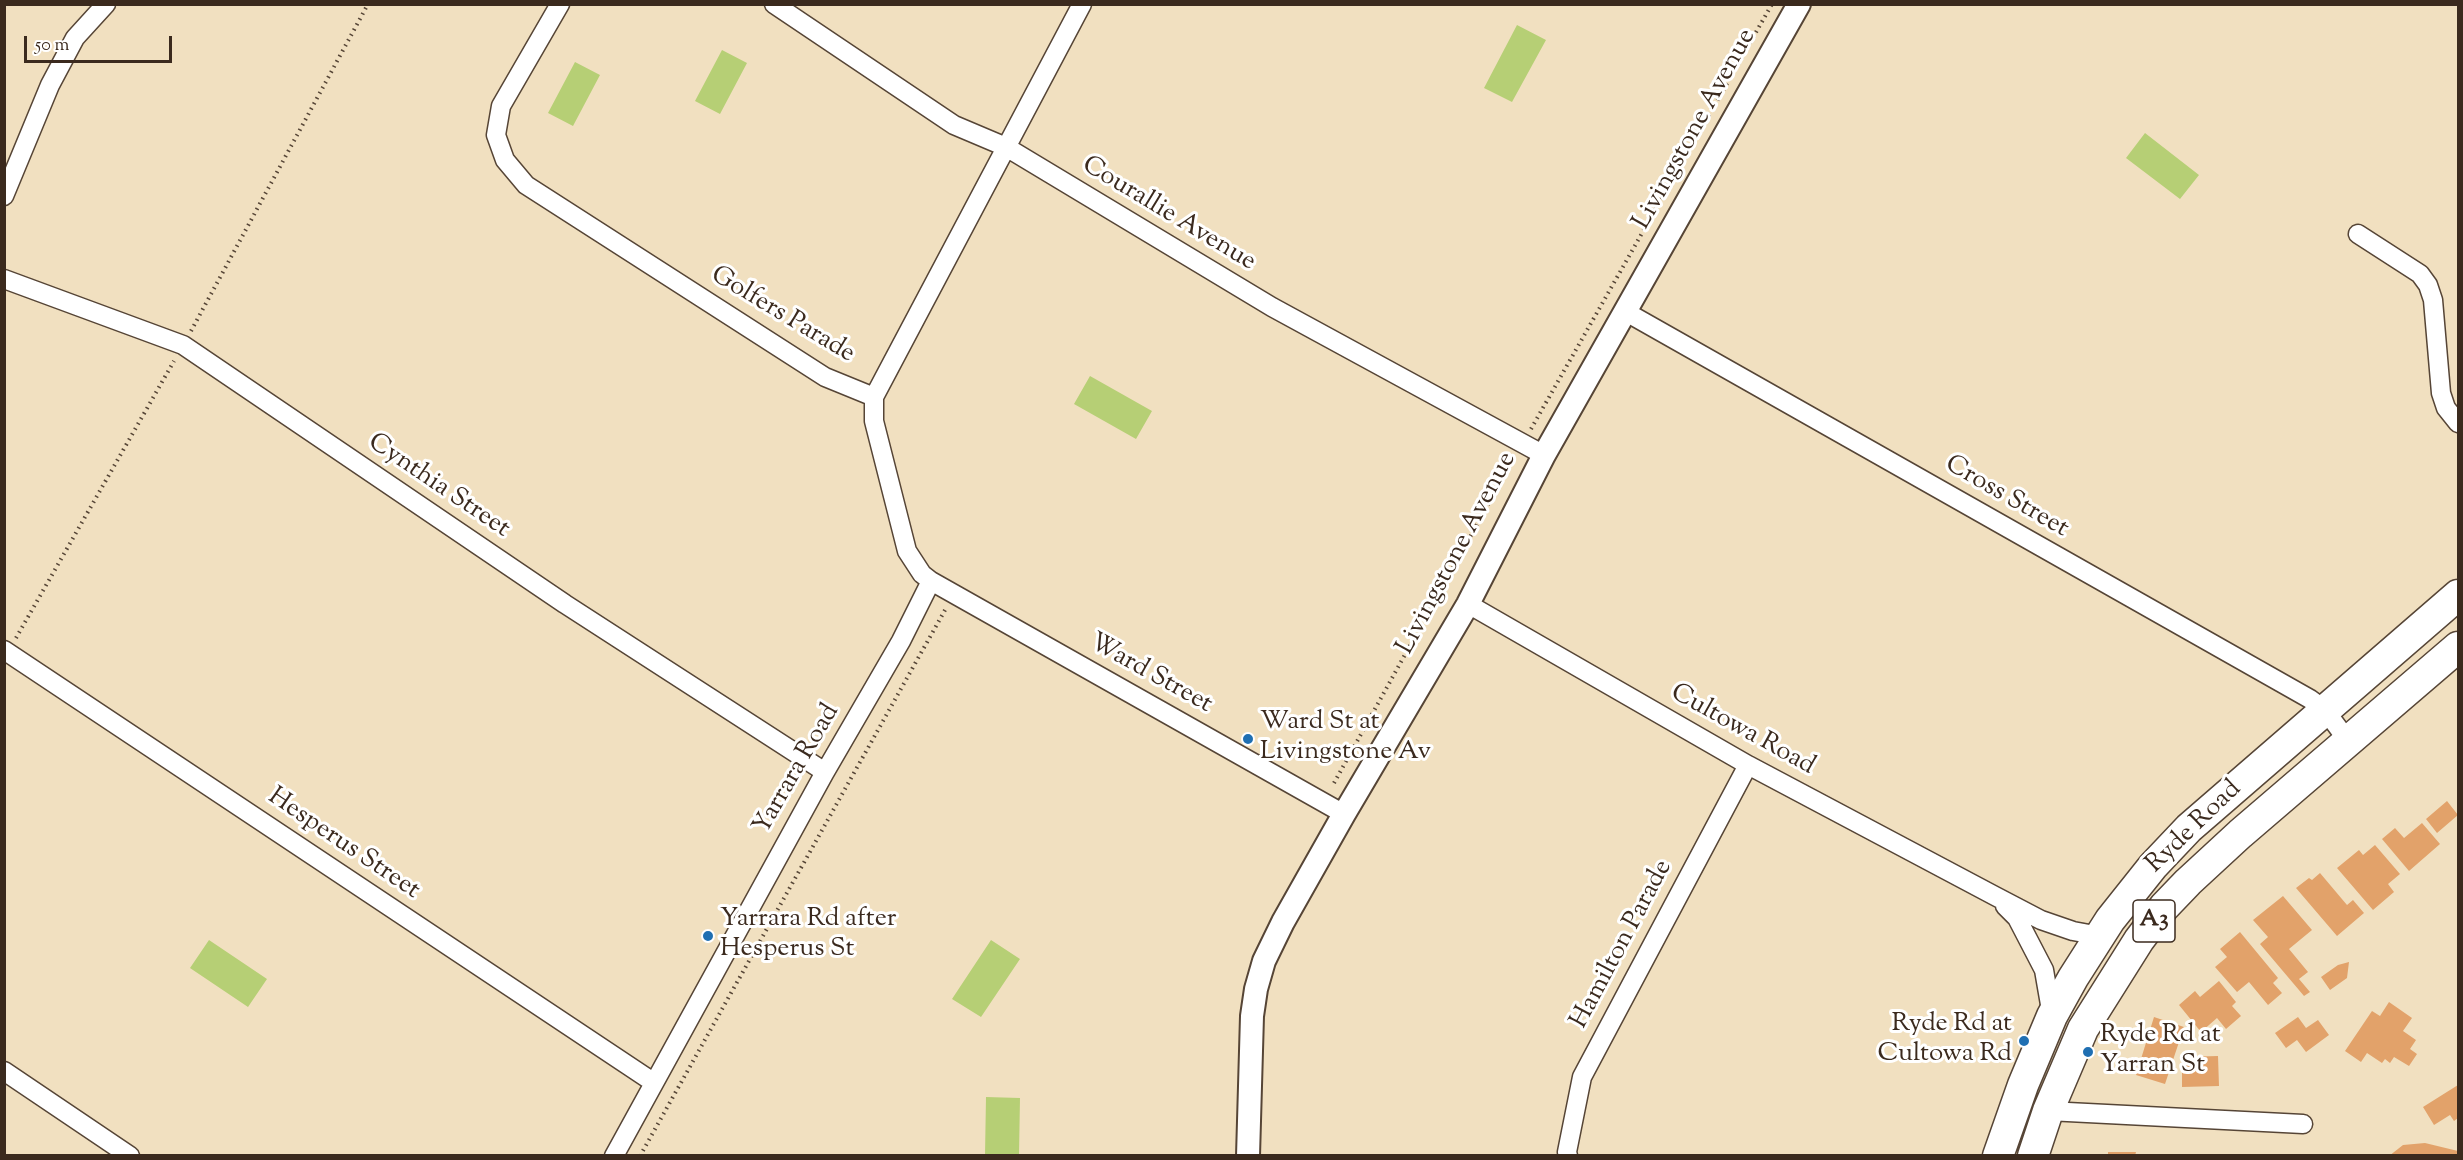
<!DOCTYPE html>
<html>
<head>
<meta charset="utf-8">
<style>
  body { margin:0 }
  #map { position:relative; width:2463px; height:1160px; overflow:hidden; background:#f1e0c0; font-family:"Sorts Mill Goudy",serif }
  canvas { display:block }
  .frame { position:absolute; inset:0; border:6px solid #3b2a1e; pointer-events:none }
  .scale { position:absolute; left:24px; top:36px; width:148px; height:27px; box-sizing:border-box; border:3px solid #3b2a1e; border-top:0; padding-left:8px; font-size:18px; line-height:21px; white-space:nowrap; color:#3b2a1e; -webkit-text-stroke:4px #fff; paint-order:stroke }
</style>
</head>
<body>
<div id="map">
<canvas width="2463" height="1160"></canvas>
<div class="frame"></div>
<div class="scale">50 m</div>
</div>
<script>
const ctx = document.querySelector('canvas').getContext('2d');
ctx.lineJoin = 'round';
function fillPath(path, color) { ctx.fillStyle = color; ctx.fill(path, 'evenodd'); }
const poly = rows => new Path2D(rows.map(r => 'M' + r).join(''));
function stroke(path, color, width, dash) { ctx.strokeStyle = color; ctx.lineWidth = width; ctx.lineCap = dash ? 'butt' : 'round'; ctx.setLineDash(dash || []); ctx.stroke(path); }
function write(font, color, halo, rows, align = 'center') {
  ctx.font = font + ' "Sorts Mill Goudy",serif'; ctx.lineWidth = 6; ctx.setLineDash([]); ctx.textBaseline = 'middle'; ctx.strokeStyle = halo; ctx.fillStyle = color; for (const [text, x, y, turn = 0] of rows) {
    ctx.save(); ctx.translate(x, y); ctx.rotate((+turn || 0) * Math.PI / 180); ctx.textAlign = isNaN(turn) ? turn : align; if (halo) ctx.strokeText(text, 0, 0); ctx.fillText(text, 0, 0); ctx.restore();
  }
}
const green = poly([
  [1517,25,1546,40,1512,102,1484,88],
  [722,50,747,63,720,114,695,101],
  [575,62,600,75,573,126,548,113],
  [2145,133,2199,175,2180,199,2126,158],
  [1090,376,1152,411,1136,439,1074,404],
  [209,940,267,979,248,1007,190,968],
  [991,940,1020,959,981,1017,952,999],
  [986,1097,1020,1098,1019,1155,985,1155]
]);
const building = poly([
  [2447,801,2458,815,2437,833,2426,819],
  [2422,823,2440,844,2409,871,2382,839,2395,828,2404,838],
  [2375,845,2400,874,2388,884,2394,892,2373,910,2337,868,2359,850,2363,855],
  [2320,873,2347,905,2353,900,2364,913,2337,936,2296,888,2309,878,2312,880],
  [2283,896,2312,930,2289,949,2308,972,2299,979,2310,992,2304,996,2260,944,2268,937,2253,920],
  [2240,932,2278,978,2273,983,2282,993,2268,1005,2249,982,2237,992,2215,967,2227,957,2220,949],
  [2349,962,2347,978,2330,990,2321,977,2338,965],
  [2219,981,2236,1002,2232,1006,2241,1016,2226,1029,2217,1018,2201,1032,2179,1005,2195,991,2200,997],
  [2389,1002,2412,1018,2403,1031,2416,1040,2410,1049,2417,1054,2409,1066,2394,1057,2390,1063,2385,1059,2382,1063,2367,1053,2361,1062,2345,1051,2372,1011,2380,1016],
  [2154,1017,2184,1027,2165,1084,2136,1075],
  [2298,1017,2306,1028,2318,1020,2329,1035,2306,1052,2297,1040,2286,1048,2275,1033],
  [2218,1056,2219,1086,2182,1087,2182,1057],
  [2458,1085,2458,1118,2454,1121,2450,1115,2434,1125,2423,1107],
  [2425,1143,2458,1151,2458,1156,2389,1156,2403,1145],
  [2108,1152,2136,1152,2135,1156,2108,1156]
]);
const path = poly([
  [191,331,368,4],
  [1531,429,1772,4],
  [16,638,174,361],
  [1334,783,1512,461],
  [640,1156,945,610]
]);
const minor = poly([
  [560,4,501,106,496,135,505,160,526,185,825,377,874,397],
  [774,4,954,125,1006,147,1272,307,1544,455],
  [1082,4,874,397,874,421,907,551,922,574,931,581,1344,814],
  [4,196,50,85,75,38,106,4],
  [2358,234,2420,274,2428,285,2433,300,2441,393,2446,408,2458,423],
  [4,279,183,345,565,604,825,772],
  [1626,312,2310,699,2325,710,2348,741],
  [1468,604,1748,765,1995,896,2041,920,2073,931,2100,936],
  [4,650,653,1082],
  [2005,906,2017,918,2044,970,2052,1016],
  [4,1071,130,1156],
  [2048,1111,2303,1124],
  [614,1156,825,772,901,641,931,581],
  [1568,1156,1567,1152,1582,1077,1748,765]
]);
const tertiary = poly([
  [1248,1156,1252,1016,1256,989,1264,961,1283,922,1344,814,1468,604,1544,455,1799,4]
]);
const trunk = poly([
  [1998,1156,2023,1085,2052,1016,2073,978,2110,920,2153,866,2189,828,2458,595],
  [2033,1156,2048,1111,2083,1029,2139,940,2164,907,2188,882,2240,834,2458,647]
]);
const markers = [
  [1248,739,6,"#1f6fb2"],
  [708,936,6,"#1f6fb2"],
  [2024,1041,6,"#1f6fb2"],
  [2088,1052,6,"#1f6fb2"]
];
const shields = [
  [2154,921,42]
];
const shieldNames = [
  ["A3",2154,921]
];
const streetNames = [
  ["Livingstone Avenue",1696,130,-61],
  ["Courallie Avenue",1168,215,31],
  ["Golfers Parade",782,316,31],
  ["Cynthia Street",438,487,34],
  ["Cross Street",2006,498,30],
  ["Livingstone Avenue",1458,554,-62],
  ["Ward Street",1150,675,29],
  ["Cultowa Road",1742,731,29],
  ["Yarrara Road",798,770,-60],
  ["Ryde Road",2195,828,-44],
  ["Hesperus Street",343,845,34],
  ["Hamilton Parade",1623,945,-62]
];
const poiNames = [
  ["Ward St at",1260,724],
  ["Livingstone Av",1260,754],
  ["Yarrara Rd after",720,921],
  ["Hesperus St",720,951],
  ["Ryde Rd at",2012,1026,"right"],
  ["Cultowa Rd",2012,1056,"right"],
  ["Ryde Rd at",2100,1037],
  ["Yarran St",2100,1067]
];
fillPath(green, '#b6cf75');
fillPath(building, '#e2a26a');
stroke(minor, '#564536', 21);
stroke(tertiary, '#564536', 26);
stroke(trunk, '#564536', 33);
stroke(path, '#564536', 4, [1.5, 4.5]);
stroke(minor, '#fff', 18);
stroke(tertiary, '#fff', 22);
stroke(trunk, '#fff', 30);
for (const [x, y, r, color] of markers) { const dot = new Path2D(); dot.arc(x, y, r, 0, 2 * Math.PI); ctx.fillStyle = color; ctx.fill(dot); stroke(dot, '#fff', 2); }
for (const [x, y, w] of shields) { const box = new Path2D(); box.roundRect(x - w / 2, y - 21, w, 42, 4.5); ctx.fillStyle = '#fff'; ctx.fill(box); stroke(box, '#3b2a1e', 1.5); }
write('bold 24px', '#3b2a1e', null, shieldNames);
write('26px', '#3b2a1e', '#fff', streetNames);
write('26px', '#3b2a1e', '#fff', poiNames, 'left');
</script>
</body>
</html>
